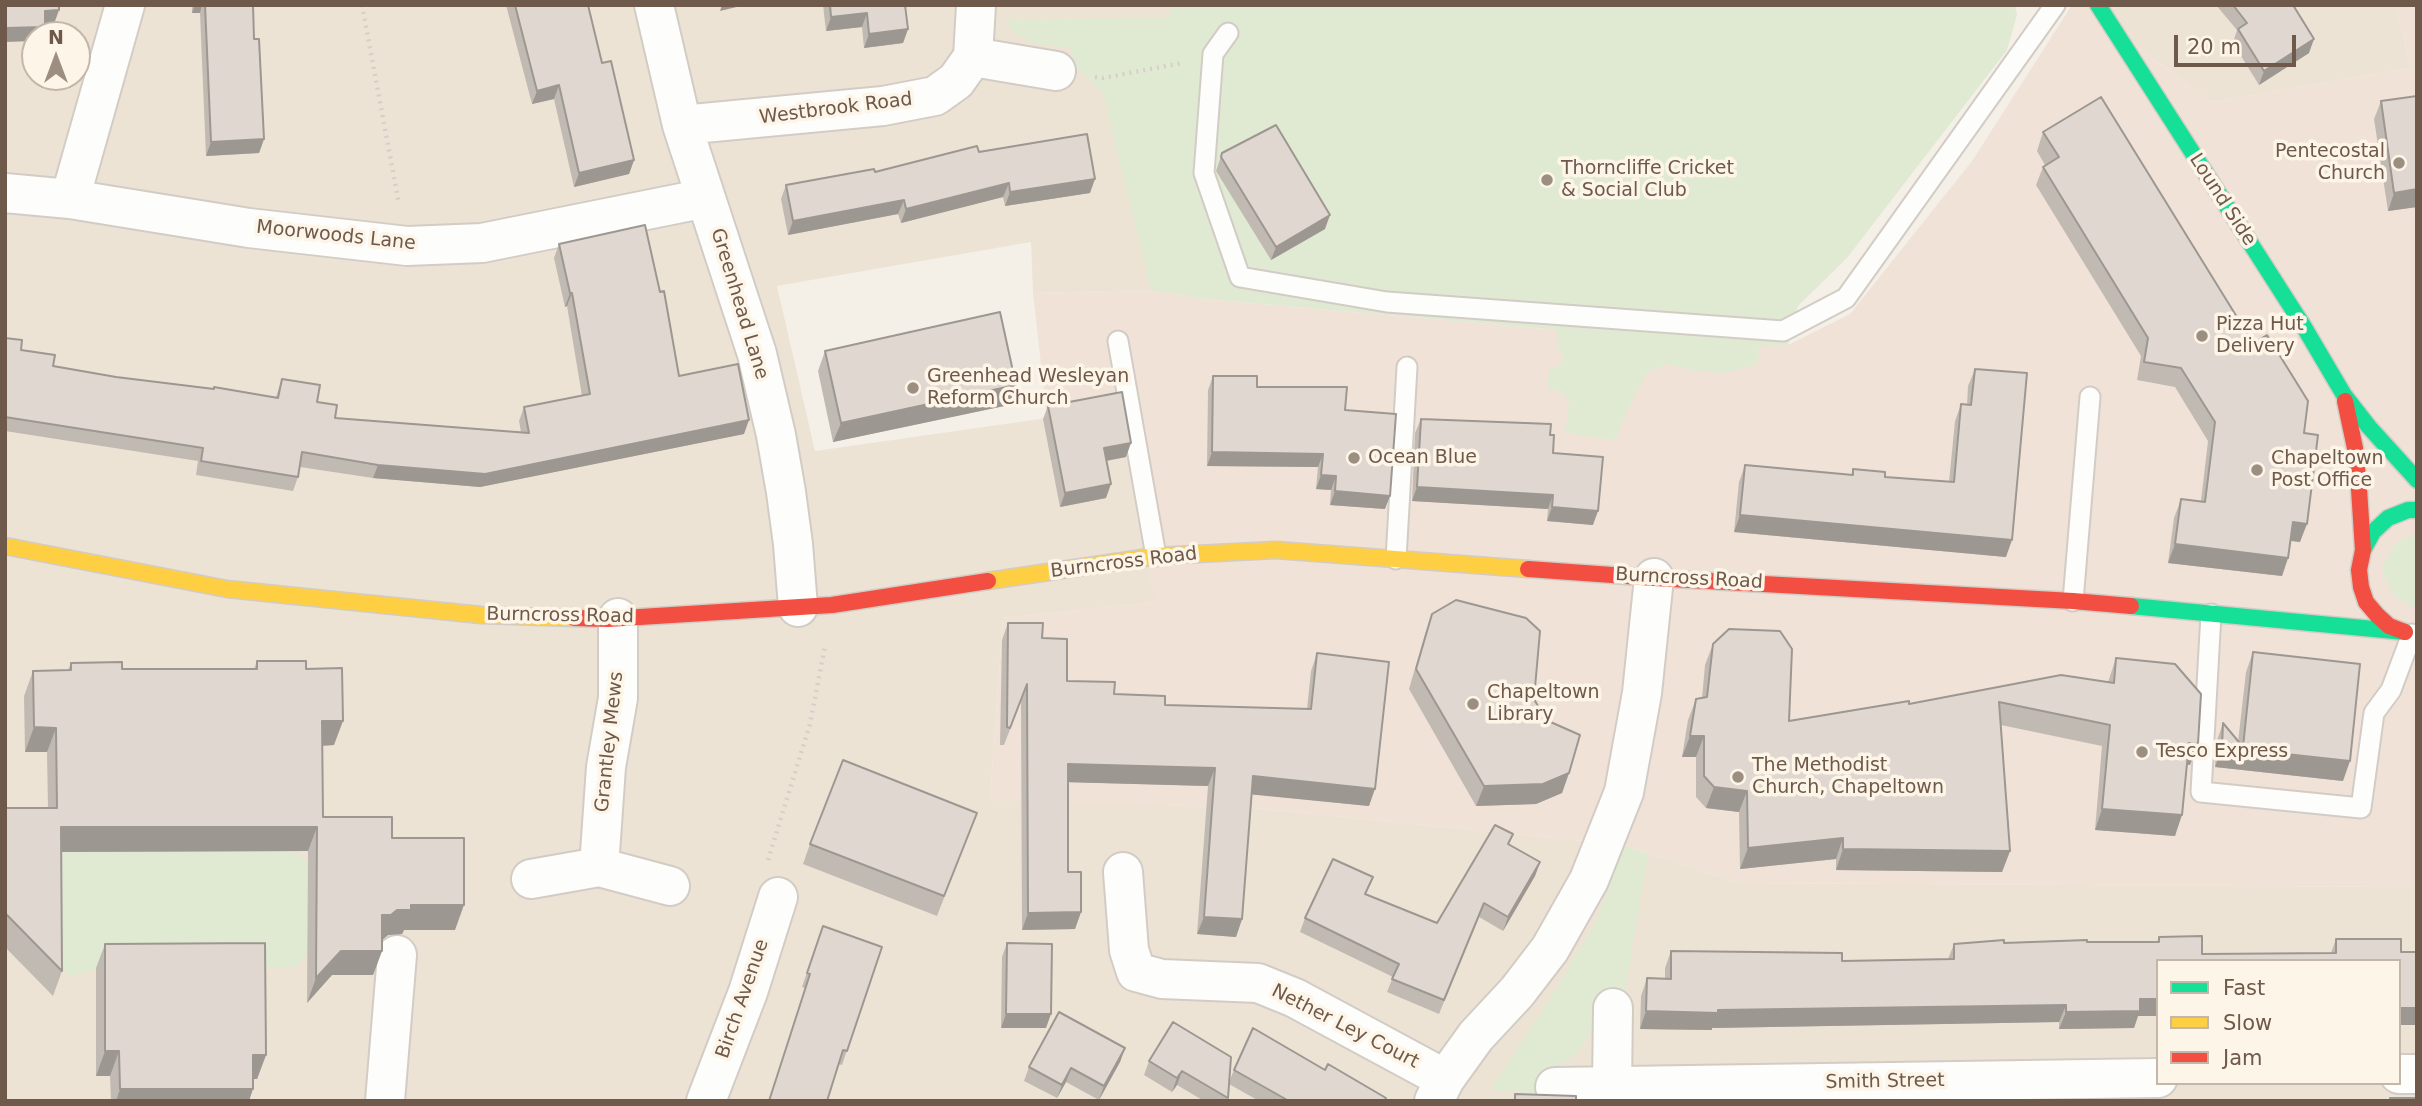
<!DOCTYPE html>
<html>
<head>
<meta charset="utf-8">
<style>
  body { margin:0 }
  #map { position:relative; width:2422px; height:1106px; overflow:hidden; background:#f4f0e7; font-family:"DejaVu Sans",sans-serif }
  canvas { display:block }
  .frame { position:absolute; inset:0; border:7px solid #6e594b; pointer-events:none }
  .legend { position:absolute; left:2156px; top:959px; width:245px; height:126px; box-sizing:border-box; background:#fdf5e7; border:2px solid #c4b7a9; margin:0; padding:9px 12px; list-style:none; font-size:21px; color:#6e594b }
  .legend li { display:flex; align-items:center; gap:14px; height:35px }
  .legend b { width:35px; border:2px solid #c4b7a9 }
  .north { position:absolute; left:21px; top:21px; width:70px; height:70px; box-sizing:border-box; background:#fdf5e7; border:2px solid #c4b7a9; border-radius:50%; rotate:0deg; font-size:19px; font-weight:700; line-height:28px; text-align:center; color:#6e594b }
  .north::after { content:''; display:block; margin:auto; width:24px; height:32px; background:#9d8e82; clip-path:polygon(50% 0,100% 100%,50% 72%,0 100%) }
  .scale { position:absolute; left:2174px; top:35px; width:122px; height:32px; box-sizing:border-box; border:4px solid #6e594b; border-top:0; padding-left:9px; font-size:21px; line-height:24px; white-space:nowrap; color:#6e594b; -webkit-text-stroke:5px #fdf5e7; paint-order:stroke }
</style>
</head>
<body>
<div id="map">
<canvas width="2422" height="1106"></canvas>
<div class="frame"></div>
<ul class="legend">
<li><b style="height:9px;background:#16e098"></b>Fast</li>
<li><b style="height:9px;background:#ffcf43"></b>Slow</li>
<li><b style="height:9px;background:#f24e42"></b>Jam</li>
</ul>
<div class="north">N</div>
<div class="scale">20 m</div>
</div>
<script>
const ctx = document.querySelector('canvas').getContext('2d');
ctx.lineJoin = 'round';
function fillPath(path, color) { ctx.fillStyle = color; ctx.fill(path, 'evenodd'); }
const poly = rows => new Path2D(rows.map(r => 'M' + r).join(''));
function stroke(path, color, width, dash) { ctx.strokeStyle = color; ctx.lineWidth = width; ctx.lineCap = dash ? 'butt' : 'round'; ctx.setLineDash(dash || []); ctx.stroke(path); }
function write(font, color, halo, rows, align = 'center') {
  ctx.font = font + ' "DejaVu Sans",sans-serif'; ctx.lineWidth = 7; ctx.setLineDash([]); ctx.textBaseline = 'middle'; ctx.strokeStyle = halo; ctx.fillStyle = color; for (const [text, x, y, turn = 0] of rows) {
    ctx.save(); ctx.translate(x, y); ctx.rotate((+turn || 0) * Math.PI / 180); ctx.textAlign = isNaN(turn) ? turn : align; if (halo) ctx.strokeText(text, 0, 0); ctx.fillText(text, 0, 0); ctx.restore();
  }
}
const residential = poly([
  [5,5,1169,5,1205,299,1151,290,1033,293,1031,242,777,286,815,451,1047,418,1122,403,1137,516,1156,602,1003,618,990,799,1254,808,1624,845,1739,883,2417,887,2417,1101,5,1101],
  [35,35,77,35,77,77,35,77],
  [2158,961,2399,961,2399,1083,2158,1083],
  [2081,5,2396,5,2411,68,2212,102]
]);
const commercial = poly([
  [2072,5,2081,5,2212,102,2411,68,2396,5,2417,5,2417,887,1739,883,1624,845,1254,808,990,800,1003,618,1155,602,1137,516,1122,404,1047,418,1033,293,1151,290,1205,299,1558,330,1788,345,1850,314,1972,161]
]);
const green = poly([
  [1169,5,2015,5,2017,15,2007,50,1847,258,1798,306,1788,345,1759,347,1758,364,1725,373,1696,371,1667,364,1648,372,1633,398,1615,440,1565,433,1569,401,1563,393,1548,389,1549,369,1560,366,1564,358,1557,345,1558,330,1205,299,1151,290,1103,93,1071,63,1071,48,1035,44,1011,30,1006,19,1169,18],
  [2417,535,2417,608,2415,608,2394,597,2384,576,2384,564,2389,553,2397,542,2408,536],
  [1624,845,1648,854,1625,991,1597,993,1594,1027,1579,1051,1557,1067,1541,1094,1490,1090,1550,999,1595,923],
  [294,851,308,863,307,955,295,968,98,968,70,977,53,960,61,852]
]);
const path = poly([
  [362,5,399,204],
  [1095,77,1103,78,1182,63],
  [768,860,810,724,825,646]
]);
const lane = poly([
  [1228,33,1213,54,1204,173,1240,277,1387,302,1783,331,1846,298,2055,5],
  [1118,341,1156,556],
  [1396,559,1407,367],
  [2073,601,2090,397],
  [2211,614,2201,792,2361,808,2374,713,2391,690,2412,634]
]);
const street = poly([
  [654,5,682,125,757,354,776,435,786,492,793,544,798,607],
  [973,57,1056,71],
  [682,125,883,106,935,96,956,81,973,57,976,5],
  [5,193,70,199,249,228,407,246,482,243,706,198],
  [70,199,125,5],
  [599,867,606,767,618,698,618,618],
  [1123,872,1129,950,1136,972,1162,979,1258,983,1295,998,1445,1079],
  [531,879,599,867,670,886],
  [2399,1074,2417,1074],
  [1612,1086,1613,1008],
  [1555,1087,2158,1078],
  [385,1101,397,955],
  [706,1101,748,992,778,897],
  [1434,1101,1445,1079,1476,1036,1517,992,1550,949,1589,880,1624,792,1642,693,1654,578]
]);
const fast = poly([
  [2098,5,2304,327,2344,395,2369,427,2417,480],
  [2363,550,2373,532,2388,518,2408,510,2417,510],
  [2131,606,2405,632]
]);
const slow = poly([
  [5,546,227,589,481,615,574,618],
  [988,581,1156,556,1276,550,1528,569]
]);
const jam = poly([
  [2345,401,2355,448,2359,489,2363,550,2359,570,2361,587,2366,602,2377,615,2389,626,2405,632],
  [1528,569,1654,578,2073,601,2131,606],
  [574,618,608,619,832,605,988,581]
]);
const wall = poly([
  [192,5,253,5,254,39,264,139,259,153,206,156,200,13,192,13],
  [506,5,588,5,602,63,634,160,629,174,574,187,554,99,532,104],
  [823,5,905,5,908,29,903,43,864,48,862,27,826,31],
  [2216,5,2293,5,2309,53,2259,85,2233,43,2237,30],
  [2417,96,2417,207,2388,211,2374,119,2381,101],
  [2043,132,2304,433,2300,542,2290,541,2288,558,2282,576,2168,563,2174,518,2181,499,2201,501,2208,441,2175,387,2137,380,2141,356,2036,185,2043,167,2045,165,2037,151],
  [979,152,1090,193,1005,206,1003,197,901,223,898,214,788,235,781,199,786,185,875,172],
  [1222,153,1325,229,1271,260,1216,171],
  [559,244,679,376,744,434,480,487,373,478,300,467,298,477,293,491,196,475,198,461,5,431,5,338,21,350,53,366,116,377,276,397,282,379,317,402,335,418,521,432,519,421,524,407,582,396,567,306,565,307,554,258],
  [825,351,1016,385,1009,405,833,442,818,371],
  [1975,369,2006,557,1734,532,1739,482,1745,465,1851,475,1853,469,1885,477,1949,482,1955,421,1961,404,1967,405,1968,386],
  [1213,376,1345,410,1385,509,1330,505,1331,490,1316,489,1318,467,1207,466,1208,390],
  [1048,406,1126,457,1107,461,1106,498,1060,507,1043,419],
  [1421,419,1550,435,1553,453,1593,525,1547,521,1548,509,1412,501,1415,433],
  [1432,614,1534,699,1569,773,1562,793,1536,804,1476,806,1409,689,1425,634],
  [1008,623,1042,638,1067,681,1114,694,1165,705,1307,709,1311,671,1317,653,1369,806,1252,794,1242,919,1236,937,1197,934,1208,786,1068,782,1068,872,1081,912,1075,929,1022,930,1021,701,1004,745,1000,745,1002,640],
  [1713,644,1789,721,1909,704,2108,682,2116,658,2190,765,2187,764,2175,836,2095,830,2102,746,2001,725,2010,851,2002,872,1836,870,1836,859,1740,869,1739,812,1706,808,1696,797,1696,757,1682,757,1688,720,1696,699,1702,698,1705,665],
  [2253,652,2343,781,2215,767,2216,743,2223,723,2238,742,2246,672],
  [257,661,306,669,334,745,323,746,323,817,392,838,455,930,404,930,402,934,388,935,382,940,382,951,373,975,332,975,307,1003,308,851,61,852,62,971,53,996,5,947,5,808,48,808,47,752,25,752,24,696,33,671,68,670,71,663,122,669,254,669],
  [977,813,937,916,803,864,810,844],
  [1509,844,1540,862,1535,876,1503,931,1479,917,1439,1014,1387,992,1393,977,1300,932,1305,918,1366,894,1437,923],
  [823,926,882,947,842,1065,838,1064,827,1101,769,1101,805,988,802,987],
  [2159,937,2202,954,2331,953,2336,939,2401,952,2417,952,2417,1025,2399,1025,2399,961,2138,1016,2134,1028,2059,1029,2059,1022,1712,1028,1712,1030,1640,1029,1641,996,1647,978,1665,979,1665,968,1671,951,1842,961,1948,959,1954,944,2157,942],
  [1007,943,1046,1028,1001,1028,1002,957],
  [105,944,266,1055,257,1079,253,1079,249,1101,111,1101,110,1076,96,1076,96,968],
  [1125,1048,1120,1062,1099,1100,1066,1082,1057,1098,1024,1081,1029,1067],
  [1149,1061,1229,1082,1234,1070,1325,1070,1386,1098,1385,1101,1259,1101,1229,1084,1227,1101,1204,1101,1177,1085,1172,1092,1144,1075]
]);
const shadedWall = poly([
  [195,5,202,5,200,13,192,13],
  [722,5,745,5,720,11],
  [59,10,54,24,40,24,45,11],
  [867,13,862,27,826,31,831,17],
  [45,27,42,35,35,35,35,41,5,42,5,28],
  [908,29,903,43,864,48,869,34],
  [2314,39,2309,53,2259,85,2264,71],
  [559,85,554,99,532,104,537,91],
  [264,139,259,153,206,156,211,142],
  [634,160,629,174,574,187,579,173],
  [1095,179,1090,193,1005,206,1010,192],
  [1009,183,1003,197,901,223,906,209],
  [2417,189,2417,207,2388,211,2394,193],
  [904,200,898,214,788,235,793,221],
  [1330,215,1325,229,1271,260,1276,247],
  [570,293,572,293,567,306,565,307],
  [1016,385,1009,405,833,442,841,423],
  [749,420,744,434,480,487,373,478,378,465],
  [1131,443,1126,457,1099,462,1104,448],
  [1212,452,1323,454,1318,467,1207,466],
  [1321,475,1336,476,1331,490,1316,489],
  [1111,484,1106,498,1060,507,1065,493],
  [1417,487,1553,495,1548,509,1412,501],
  [1335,491,1390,496,1385,509,1330,505],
  [1552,507,1598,511,1593,525,1547,521],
  [1740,515,2012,540,2006,557,1734,532],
  [2293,522,2307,524,2300,542,2286,540],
  [2175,544,2288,558,2282,576,2168,563],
  [322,721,343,721,334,745,313,746],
  [34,727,56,728,47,752,25,752],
  [1690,736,1704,736,1696,757,1682,757],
  [2189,743,2198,744,2190,765,2181,764],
  [2222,747,2350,761,2343,781,2215,767],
  [1068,764,1215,768,1208,786,1061,782],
  [1569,773,1562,793,1536,804,1476,806,1484,786],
  [1253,776,1375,789,1369,806,1247,794],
  [1714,787,1747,791,1739,812,1706,808],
  [2102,809,2182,815,2175,836,2095,830],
  [61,827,317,827,308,851,52,852],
  [1843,838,1836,859,1740,869,1748,848],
  [1843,849,2010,851,2002,872,1836,870],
  [1540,862,1535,876,1503,931,1508,917],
  [411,905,464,905,455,930,404,930,402,934,388,935,382,940,382,915],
  [1081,912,1075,929,1022,930,1028,913],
  [1204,917,1242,919,1236,937,1197,934],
  [341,951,382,951,373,975,332,975,307,1003,316,978],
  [2140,999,2158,999,2158,1016,2138,1016,2134,1028,2059,1029,2066,1012],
  [2066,1005,2059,1022,1712,1028,1712,1030,1640,1029,1646,1011],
  [2399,1008,2417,1008,2417,1025,2399,1025],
  [1006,1014,1051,1014,1046,1028,1001,1028],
  [1125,1048,1120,1062,1099,1100,1104,1086],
  [105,1051,119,1051,110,1076,96,1076],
  [253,1055,266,1055,257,1079,244,1079],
  [1071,1068,1066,1082,1057,1098,1062,1085],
  [1182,1071,1177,1085,1172,1092,1177,1078],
  [120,1089,253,1089,249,1101,116,1101]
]);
const building = poly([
  [5,5,59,5,59,10,45,11,45,27,5,28,5,5],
  [205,5,253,5,254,39,259,39,264,139,211,142,205,5],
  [515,5,588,5,602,63,611,61,634,160,579,173,559,85,537,91,515,5],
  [830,5,905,5,908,29,869,34,867,13,831,17,830,5],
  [2233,5,2293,5,2314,39,2264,71,2238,29,2247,23,2233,5],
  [2417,96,2417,189,2394,193,2381,101,2417,96],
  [2101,97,2253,343,2267,335,2308,401,2304,433,2318,435,2307,524,2293,522,2288,558,2175,544,2181,499,2205,502,2215,422,2181,368,2144,362,2148,338,2043,167,2059,157,2043,132,2101,97],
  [1276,125,1330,215,1276,247,1221,157,1222,153,1276,125],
  [1087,134,1095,179,1010,192,1009,183,906,209,904,200,793,221,786,185,874,169,875,172,977,146,979,152,1087,134],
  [645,225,660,292,664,291,679,376,738,364,749,420,485,474,378,465,302,452,298,477,201,461,203,448,5,417,5,338,22,340,21,350,55,355,53,366,116,377,214,389,214,387,278,398,282,379,320,385,317,402,337,405,335,418,529,433,524,407,590,394,572,293,570,293,559,244,645,225],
  [1000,312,1016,385,841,423,825,351,1000,312],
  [1975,369,2027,373,2012,540,1740,515,1745,465,1853,475,1853,469,1885,472,1885,477,1954,482,1961,404,1971,405,1975,369],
  [1213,376,1257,376,1257,387,1347,387,1345,410,1396,414,1390,496,1335,491,1336,476,1321,475,1323,454,1212,452,1213,376],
  [1122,392,1131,443,1104,448,1111,484,1065,493,1048,406,1122,392],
  [1421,419,1551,424,1550,435,1554,435,1553,453,1603,457,1598,511,1552,507,1553,495,1417,487,1421,419],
  [1456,600,1526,618,1540,631,1534,699,1546,720,1580,735,1569,773,1543,784,1484,786,1416,669,1432,614,1456,600],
  [1008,623,1043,623,1042,638,1067,639,1067,681,1115,682,1114,694,1165,696,1165,705,1311,709,1317,653,1389,662,1375,789,1253,776,1242,919,1204,917,1215,768,1068,764,1068,872,1081,872,1081,912,1028,913,1027,684,1010,728,1007,727,1008,623],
  [1729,629,1780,631,1792,649,1789,721,1909,701,1909,704,2061,675,2114,683,2116,658,2175,664,2201,694,2198,744,2189,743,2182,815,2102,809,2110,725,1999,702,2010,851,1843,849,1843,838,1748,848,1747,791,1714,787,1704,776,1704,736,1690,736,1696,699,1707,697,1713,644,1729,629],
  [2253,652,2360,664,2350,761,2222,747,2223,723,2243,747,2253,652],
  [257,661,306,661,306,669,342,668,343,721,322,721,323,817,392,817,392,838,464,838,464,905,411,905,411,910,397,910,391,915,382,915,382,951,341,951,316,978,317,827,61,827,62,971,5,913,5,808,57,808,56,728,34,727,33,671,71,670,71,663,122,662,122,669,257,669,257,661],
  [843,760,977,813,944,896,810,844,843,760],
  [1495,825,1513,834,1508,844,1540,862,1508,917,1484,903,1444,1000,1392,979,1399,964,1305,918,1333,859,1373,877,1365,894,1437,923,1495,825],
  [823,926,882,947,847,1051,843,1050,827,1101,769,1101,810,974,807,973,823,926],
  [2202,936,2202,954,2336,953,2336,939,2401,939,2401,952,2417,952,2417,1008,2399,1008,2399,961,2158,961,2158,999,2140,999,2140,1011,2066,1012,2066,1005,1718,1010,1718,1013,1646,1011,1647,978,1671,979,1671,951,1842,953,1842,961,1954,959,1954,944,2004,940,2004,943,2087,940,2087,942,2159,942,2159,937,2202,936],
  [265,943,266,1055,253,1055,253,1089,120,1089,119,1051,105,1051,105,944,265,943],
  [1007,943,1052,944,1051,1014,1006,1014,1007,943],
  [1059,1012,1125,1048,1104,1086,1071,1068,1062,1085,1029,1067,1059,1012],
  [1173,1022,1231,1057,1228,1098,1182,1071,1177,1078,1149,1061,1173,1022],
  [1253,1028,1325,1070,1328,1064,1386,1098,1384,1101,1289,1101,1234,1070,1253,1028],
  [1515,1094,1576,1096,1576,1101,1515,1101,1515,1094],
  [2390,1098,2417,1098,2417,1101,2390,1101,2390,1098]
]);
const markers = [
  [2399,163,7,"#9d8e82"],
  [1547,180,7,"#9d8e82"],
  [2202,336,7,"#9d8e82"],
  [913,388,7,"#9d8e82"],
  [1354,458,7,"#9d8e82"],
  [2257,470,7,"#9d8e82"],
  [1473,704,7,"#9d8e82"],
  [2142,752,7,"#9d8e82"],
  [1738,777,7,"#9d8e82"]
];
const streetNames = [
  ["Westbrook Road",836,109,-7],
  ["Lound Side",2222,200,57],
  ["Moorwoods Lane",336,236,6],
  ["Greenhead Lane",739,304,73],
  ["Burncross Road",1124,563,-7],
  ["Burncross Road",1689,579,3],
  ["Burncross Road",560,616,1],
  ["Grantley Mews",610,742,-84],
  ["Birch Avenue",743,999,-71],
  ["Nether Ley Court",1345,1027,27],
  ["Smith Street",1885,1082,-1]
];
const poiNames = [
  ["Pentecostal",2385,152,"right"],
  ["Church",2385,174,"right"],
  ["Thorncliffe Cricket",1561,169],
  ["& Social Club",1561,191],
  ["Pizza Hut",2216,325],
  ["Delivery",2216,347],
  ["Greenhead Wesleyan",927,377],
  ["Reform Church",927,399],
  ["Ocean Blue",1368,458],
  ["Chapeltown",2271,459],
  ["Post Office",2271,481],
  ["Chapeltown",1487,693],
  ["Library",1487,715],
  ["Tesco Express",2156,752],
  ["The Methodist",1752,766],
  ["Church, Chapeltown",1752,788]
];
fillPath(residential, '#ede3d5');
fillPath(commercial, '#f1e2d8');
fillPath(green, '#e0ead3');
stroke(lane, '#d2ccc5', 23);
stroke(street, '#d2ccc5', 42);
stroke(fast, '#d2ccc4', 19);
stroke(slow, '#d2ccc4', 19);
stroke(jam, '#d2ccc4', 19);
stroke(path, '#d6cfc9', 4.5, [2, 5]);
stroke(lane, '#fdfdfb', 19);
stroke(street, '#fdfdfb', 38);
stroke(fast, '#16e098', 16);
stroke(slow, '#ffcf43', 16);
stroke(jam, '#f24e42', 16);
fillPath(wall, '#c1bab3');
fillPath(shadedWall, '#9d9792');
fillPath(building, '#e0d8d0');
stroke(building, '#9d9792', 2);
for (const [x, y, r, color] of markers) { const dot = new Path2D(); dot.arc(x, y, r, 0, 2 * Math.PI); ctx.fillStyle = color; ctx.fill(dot); stroke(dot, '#fdf5e7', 2.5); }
write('19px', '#6e594b', '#fdf5e7', streetNames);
write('19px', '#6e594b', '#fdf5e7', poiNames, 'left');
</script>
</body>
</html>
